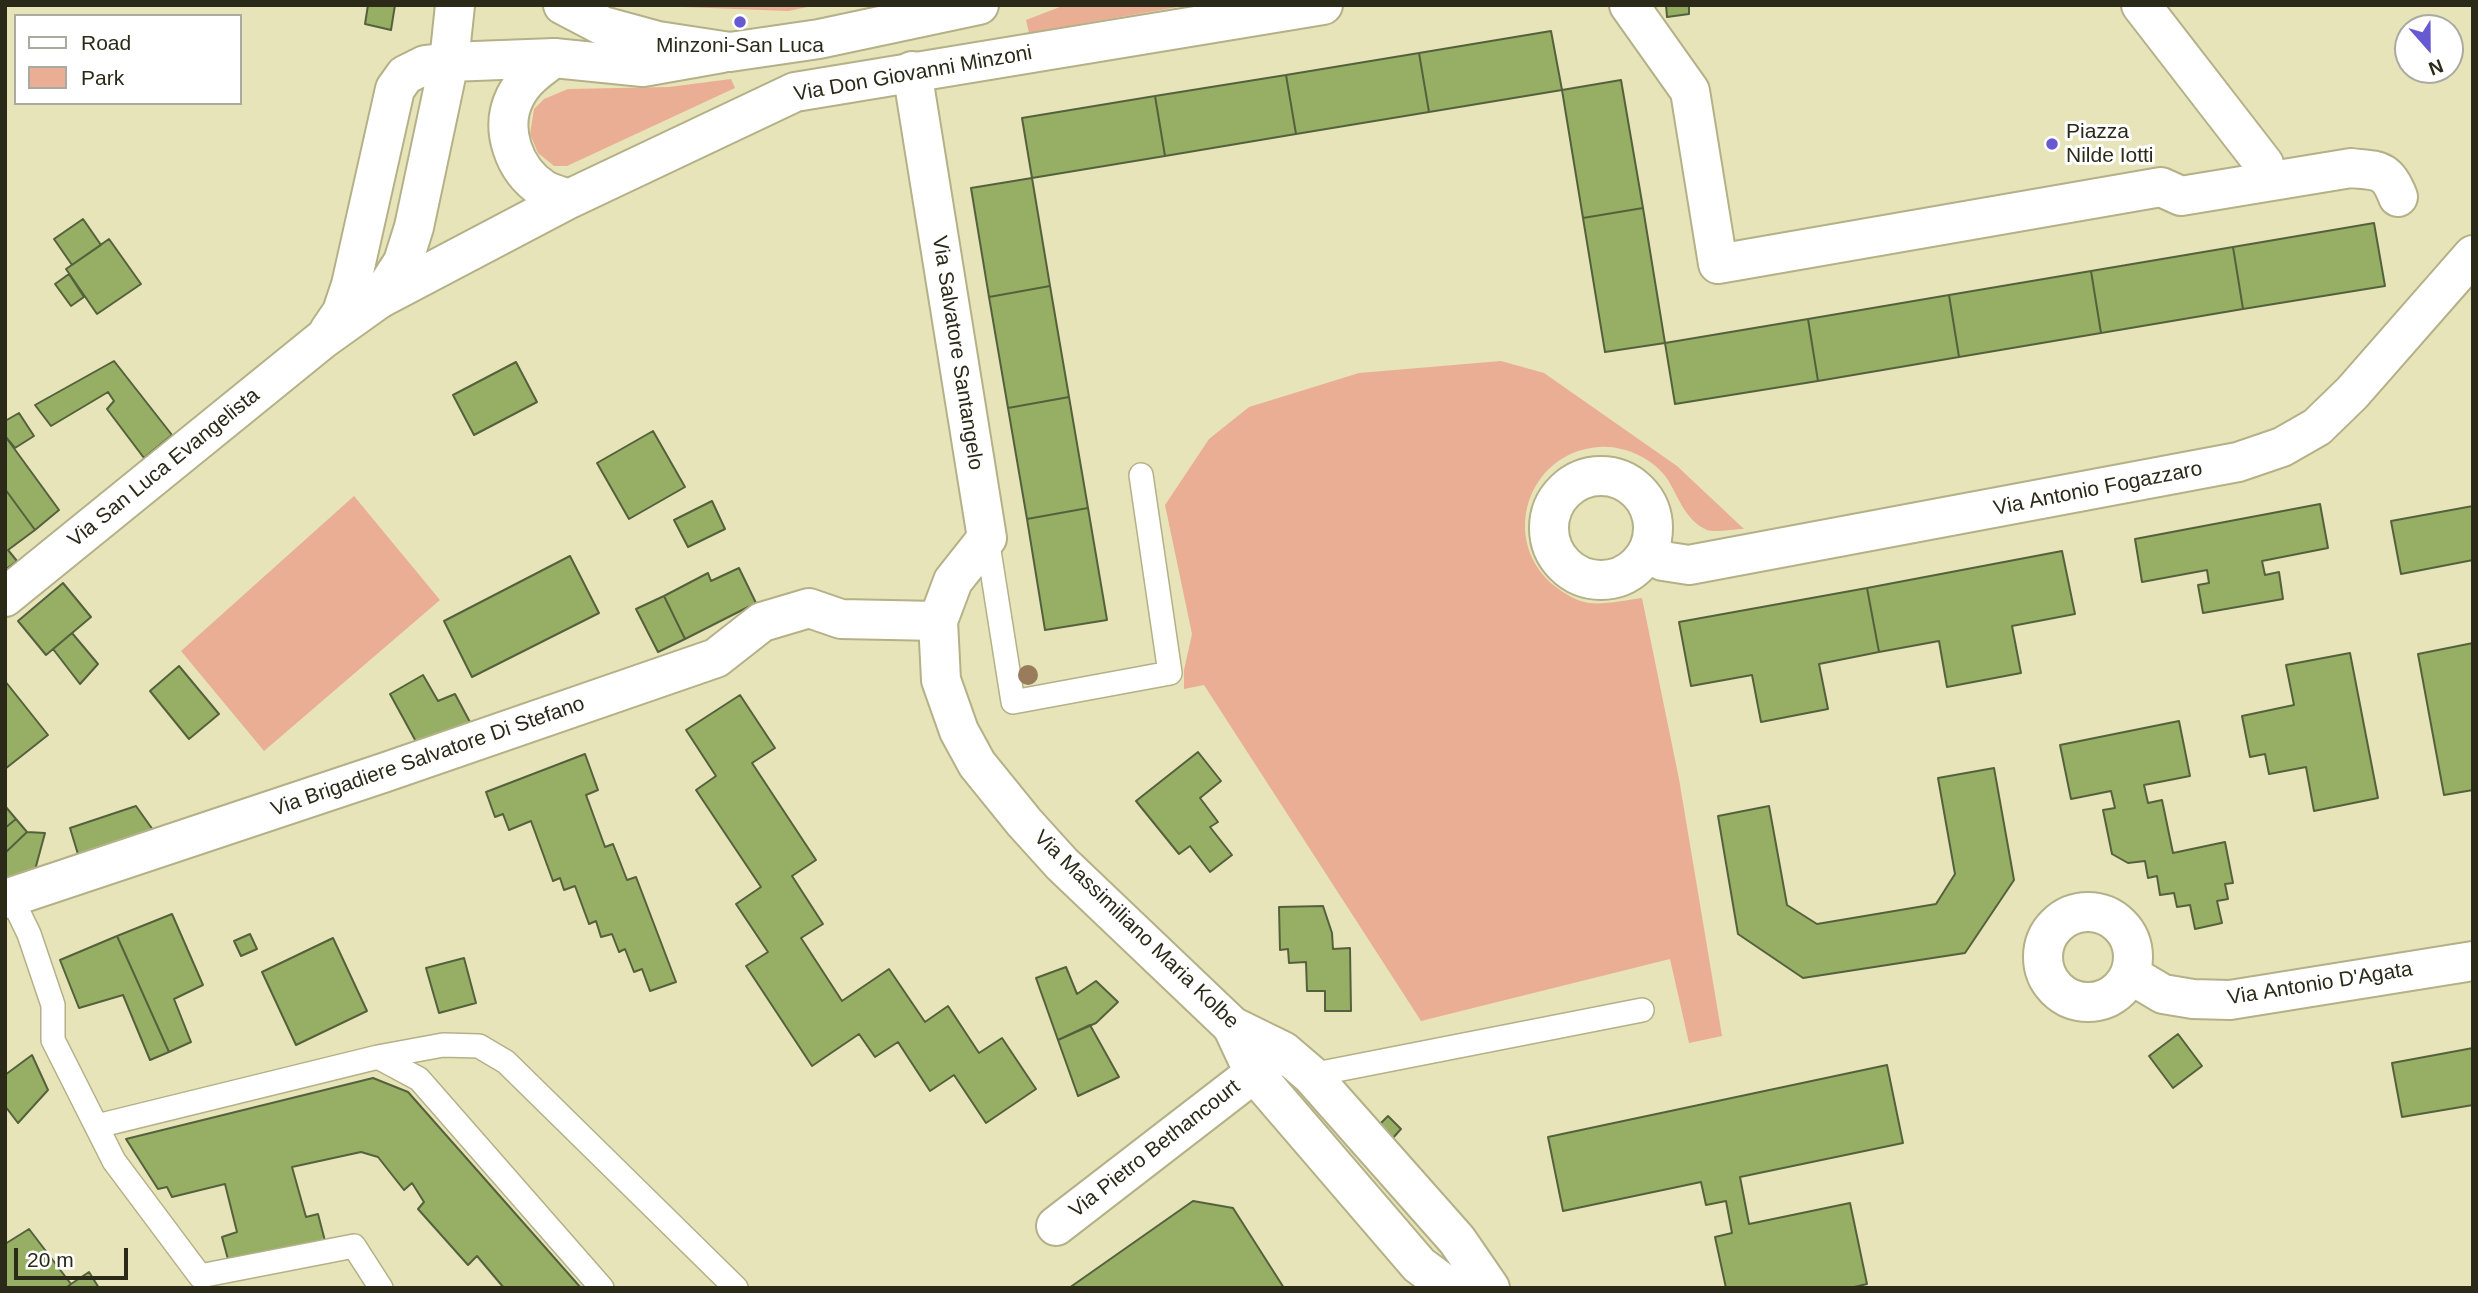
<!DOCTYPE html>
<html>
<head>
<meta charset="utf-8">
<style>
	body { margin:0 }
	#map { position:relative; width:2478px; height:1293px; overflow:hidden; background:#e7e4b9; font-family:Arial,sans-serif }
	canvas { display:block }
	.frame { position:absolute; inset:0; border:7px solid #2b2a19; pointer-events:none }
	.legend { position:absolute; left:14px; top:14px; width:228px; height:91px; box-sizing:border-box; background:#fff; border:2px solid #aaaaa3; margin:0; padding:9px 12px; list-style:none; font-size:21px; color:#2b2a19 }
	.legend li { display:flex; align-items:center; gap:14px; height:35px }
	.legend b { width:35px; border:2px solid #aaaaa3 }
	.north { position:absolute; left:2394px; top:14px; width:70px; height:70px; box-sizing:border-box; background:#fff; border:2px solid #aaaaa3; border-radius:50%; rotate:159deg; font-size:19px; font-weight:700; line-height:28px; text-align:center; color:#2b2a19 }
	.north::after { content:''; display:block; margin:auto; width:24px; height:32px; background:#6659d2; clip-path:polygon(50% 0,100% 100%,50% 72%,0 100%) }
	.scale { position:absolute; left:14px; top:1248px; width:114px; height:32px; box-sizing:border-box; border:4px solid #2b2a19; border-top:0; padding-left:9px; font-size:21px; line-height:24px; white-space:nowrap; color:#2b2a19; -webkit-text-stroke:5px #fff; paint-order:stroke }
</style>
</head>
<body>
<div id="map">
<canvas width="2478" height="1293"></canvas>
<div class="frame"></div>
<ul class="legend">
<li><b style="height:9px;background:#fff"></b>Road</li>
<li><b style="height:19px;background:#eaae95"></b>Park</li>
</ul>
<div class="north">N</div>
<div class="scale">20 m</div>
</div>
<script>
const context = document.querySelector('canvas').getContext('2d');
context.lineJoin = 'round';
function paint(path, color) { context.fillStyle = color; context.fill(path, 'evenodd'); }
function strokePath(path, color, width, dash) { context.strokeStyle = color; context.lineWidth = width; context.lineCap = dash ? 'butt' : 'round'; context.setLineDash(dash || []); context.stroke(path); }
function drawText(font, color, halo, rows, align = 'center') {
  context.font = font + ' Arial,sans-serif'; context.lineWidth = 6; context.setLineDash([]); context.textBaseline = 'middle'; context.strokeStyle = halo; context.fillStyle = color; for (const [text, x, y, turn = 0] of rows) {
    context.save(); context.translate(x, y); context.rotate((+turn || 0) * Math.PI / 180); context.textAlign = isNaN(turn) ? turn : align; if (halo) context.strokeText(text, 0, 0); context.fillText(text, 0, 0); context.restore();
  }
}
const green = new Path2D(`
	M631 5H817L788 11Z
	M1065 5H1189L1029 33 1026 20Z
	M731 79 735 88 567 166H554L538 153 530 134 534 109 544 99 568 89 669 87Z
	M1501 361 1544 373 1677 466 1744 529C1733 529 1716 533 1707 530 1685 520 1679 498 1668 480 1654 459 1625 445 1599 447 1527 452 1498 542 1556 587 1565 594 1577 601 1589 603 1605 605 1626 600 1642 598L1679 779 1722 1036 1689 1043 1670 959 1421 1021 1204 685 1184 689V670L1192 634 1165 505 1209 439 1249 407 1359 373Z
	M354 496 440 600 264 751 181 651Z`);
const building = new Path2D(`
	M368 5H395L391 30 365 24Z
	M1666 5H1689V14L1667 17Z
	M1551 31 1562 90 1429 112 1419 53Z
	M1419 53 1429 112 1296 134 1286 75Z
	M1286 75 1296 134 1165 156 1155 96Z
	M1621 80 1643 208 1583 218 1562 90Z
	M1155 96 1165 156 1032 178 1022 118Z
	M1032 178 1050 286 989 297 971 188Z
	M1643 208 1665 343 1605 352 1583 218Z
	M83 219 101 245 72 265 54 239Z
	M2374 223 2385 286 2243 309 2233 247Z
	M109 239 141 284 97 314 66 269Z
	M2233 247 2243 309 2101 333 2091 271Z
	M2091 271 2101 333 1959 357 1949 295Z
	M69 274 84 297 71 306 55 284Z
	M1050 286 1069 397 1008 408 989 297Z
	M1949 295 1959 357 1818 381 1808 319Z
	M1808 319 1818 381 1675 404 1665 343Z
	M114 361 172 435 144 458 107 409 114 401 108 392 51 426 35 405Z
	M516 362 537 402 474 435 453 395Z
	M1069 397 1088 508 1027 519 1008 408Z
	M19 413 34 436 15 448 5 436V421Z
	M653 431 685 487 629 519 597 463Z
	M5 436 59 510 35 530 5 489Z
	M5 489 35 530 8 550 17 561 5 570Z
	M712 501 725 529 688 547 674 520Z
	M2320 504 2328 548 2262 561 2265 575 2279 572 2283 599 2203 613 2198 585 2209 583 2207 570 2142 582 2135 539Z
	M2473 506V560L2401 574 2391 521Z
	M1088 508 1107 620 1045 630 1027 519Z
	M2062 551 2075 614 2012 626 2021 673 1947 687 1939 641 1879 652 1867 588Z
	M570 556 599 613 472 677 444 621Z
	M739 568 756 603 685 639 664 596 708 573 711 581Z
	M63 583 91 617 46 655 18 621Z
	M1867 588 1879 652 1819 664 1828 709 1761 722 1752 675 1691 686 1679 622Z
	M664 596 685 639 658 652 636 609Z
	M72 633 98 664 80 684 53 649Z
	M2473 643V790L2444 795 2418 654Z
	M2350 653 2378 798 2314 811 2306 767 2269 774 2265 754 2250 757 2242 716 2294 705 2286 665Z
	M179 666 219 714 189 739 150 691Z
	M423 675 438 701 455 694 471 724 419 747 390 694Z
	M5 681 48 735 5 769Z
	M740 695 775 748 752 763 816 860 792 876 823 924 801 938 842 1001 889 969 925 1022 948 1006 979 1053 1002 1038 1036 1089 986 1123 954 1075 930 1091 898 1042 875 1057 859 1034 812 1066 746 966 768 952 736 904 761 887 696 790 716 776 686 730Z
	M2179 721 2190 776 2144 785 2148 803 2162 800 2173 853 2225 842 2233 883 2225 884 2228 899 2217 901 2222 923 2195 929 2190 905 2177 907 2174 893 2160 895 2157 876 2148 878 2145 861 2128 863 2112 854 2103 810 2115 808 2111 791 2071 799 2060 745Z
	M1198 752 1221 781 1200 798 1218 822 1210 827 1232 855 1210 872 1190 846 1179 854 1136 801Z
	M585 754 598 790 586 795 605 847 613 844 627 880 636 877 676 982 650 991 642 969 634 972 625 949 619 952 612 934 601 937 596 921 589 924 575 886 564 890 560 878 553 881 531 821 509 830 503 814 495 817 486 792Z
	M1994 768 2014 880 1965 953 1803 978 1738 934 1718 816 1769 806 1787 905 1817 924 1936 904 1955 874 1938 778Z
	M5 806 16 819 5 828Z
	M136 806 158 837 81 864 70 828Z
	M16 819 27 832 5 853V828Z
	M27 832 45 833 32 881 5 890V853Z
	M1323 906 1332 933 1333 949 1350 948 1351 1011H1325V991H1307L1306 962 1289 963 1288 949 1280 950 1279 907Z
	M172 914 203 985 174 999 191 1042 169 1052 117 936Z
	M250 934 257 949 241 956 234 941Z
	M117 936 169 1052 150 1060 123 995 79 1008 60 960Z
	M333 938 367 1011 296 1045 262 972Z
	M464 958 476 1003 439 1013 426 968Z
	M1066 967 1077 994 1096 981 1118 1002 1096 1023 1058 1040 1036 978Z
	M1090 1025 1119 1077 1078 1096 1058 1040Z
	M2178 1034 2202 1066 2173 1088 2149 1056Z
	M2473 1048V1105L2402 1117 2392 1063Z
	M32 1055 48 1090 18 1123 5 1106V1075Z
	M1887 1065 1903 1143 1740 1177 1749 1224 1850 1203 1867 1284 1850 1288H1726L1715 1237 1732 1233 1726 1201 1706 1205 1701 1182 1563 1211 1548 1137Z
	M373 1078 408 1092 581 1288H504L477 1256 468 1265 418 1209 424 1202 412 1183 404 1190 378 1157 361 1152 292 1167 306 1217 318 1214 325 1241 229 1263 222 1237 237 1232 225 1184 172 1197 167 1187 158 1189 126 1139Z
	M1388 1116 1401 1129 1392 1139 1378 1126Z
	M1193 1201 1233 1208 1284 1288H1069Z
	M29 1229 71 1284 66 1288H5V1244Z
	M89 1272 99 1288H66L71 1284Z`);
const service = new Path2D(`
	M987 538 1013 702 1170 673 1141 475
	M11 897 29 934 53 1005V1040L114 1161 200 1276 354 1246 381 1288
	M378 1057 419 1079 602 1288
	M1311 1075 1642 1010
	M97 1126 378 1057 443 1045 479 1046 506 1062 736 1288`);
const minor = new Path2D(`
	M1629 5 1690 91 1718 264 2161 187 2181 196 2351 168C2378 171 2387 168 2398 197
	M2141 5 2264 164 2268 180
	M554 58C539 69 524 79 515 97 499 129 514 170 543 189 551 194 561 196 569 199
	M379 299 569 199 795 92 1323 5
	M1549 528a52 52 0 1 1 104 0a52 52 0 1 1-104 0Z
	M1649 548 1663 561 1689 565 2238 462 2282 447 2317 427 2352 393 2473 255
	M5 899 383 773 716 658 762 622 809 608 841 619 938 621
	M2043 957a45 45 0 1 1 90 0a45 45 0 1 1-90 0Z
	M2131 975 2163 994 2193 999 2230 1000 2473 961
	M1232 1026 1254 1073 1419 1265 1450 1288
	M1056 1226 1275 1057`);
const tertiary = new Path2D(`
	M912 71 987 538 953 581 938 621 941 680 959 731 977 764 1024 822 1062 864 1232 1026 1283 1051 1311 1075 1457 1240 1490 1288
	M329 331 342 312 351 285 395 89 405 75 425 65 449 62 554 58 643 67 722 53
	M5 597 323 339 379 299 403 262 414 227 449 62 455 5`);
const secondary = new Path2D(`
	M563 5 603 26 658 41 730 52 819 39 979 5`);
const trees = [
	[1028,675]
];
const markers = [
	[740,22,7,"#6659d2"],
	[2052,144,7,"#6659d2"]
];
const poiNames = [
	["Minzoni-San Luca",740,46],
	["Piazza",2066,132,"left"],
	["Nilde Iotti",2066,156,"left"]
];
const streetNames = [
	["Via Don Giovanni Minzoni",913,74,-10],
	["Via Salvatore Santangelo",957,353,81],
	["Via San Luca Evangelista",164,468,-39],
	["Via Antonio Fogazzaro",2098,489,-11],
	["Via Brigadiere Salvatore Di Stefano",428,757,-19],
	["Via Massimiliano Maria Kolbe",1136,930,44],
	["Via Antonio D'Agata",2320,984,-9],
	["Via Pietro Bethancourt",1155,1149,-38]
];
paint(green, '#eaae95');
paint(building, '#96af64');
strokePath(building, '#55613d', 2);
strokePath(service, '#b4b087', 26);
strokePath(minor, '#b4b087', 42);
strokePath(tertiary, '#b4b087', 42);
strokePath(secondary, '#b4b087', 42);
strokePath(service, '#fff', 23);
strokePath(minor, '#fff', 38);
strokePath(tertiary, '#fff', 38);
strokePath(secondary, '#fff', 38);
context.fillStyle = '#987c5c';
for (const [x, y] of trees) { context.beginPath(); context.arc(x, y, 10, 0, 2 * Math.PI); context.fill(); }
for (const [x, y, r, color] of markers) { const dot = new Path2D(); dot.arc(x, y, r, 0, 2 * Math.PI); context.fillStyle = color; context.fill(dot); strokePath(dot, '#fff', 2.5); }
drawText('21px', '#2b2a19', '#fff', poiNames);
drawText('21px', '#2b2a19', '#fff', streetNames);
</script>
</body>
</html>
